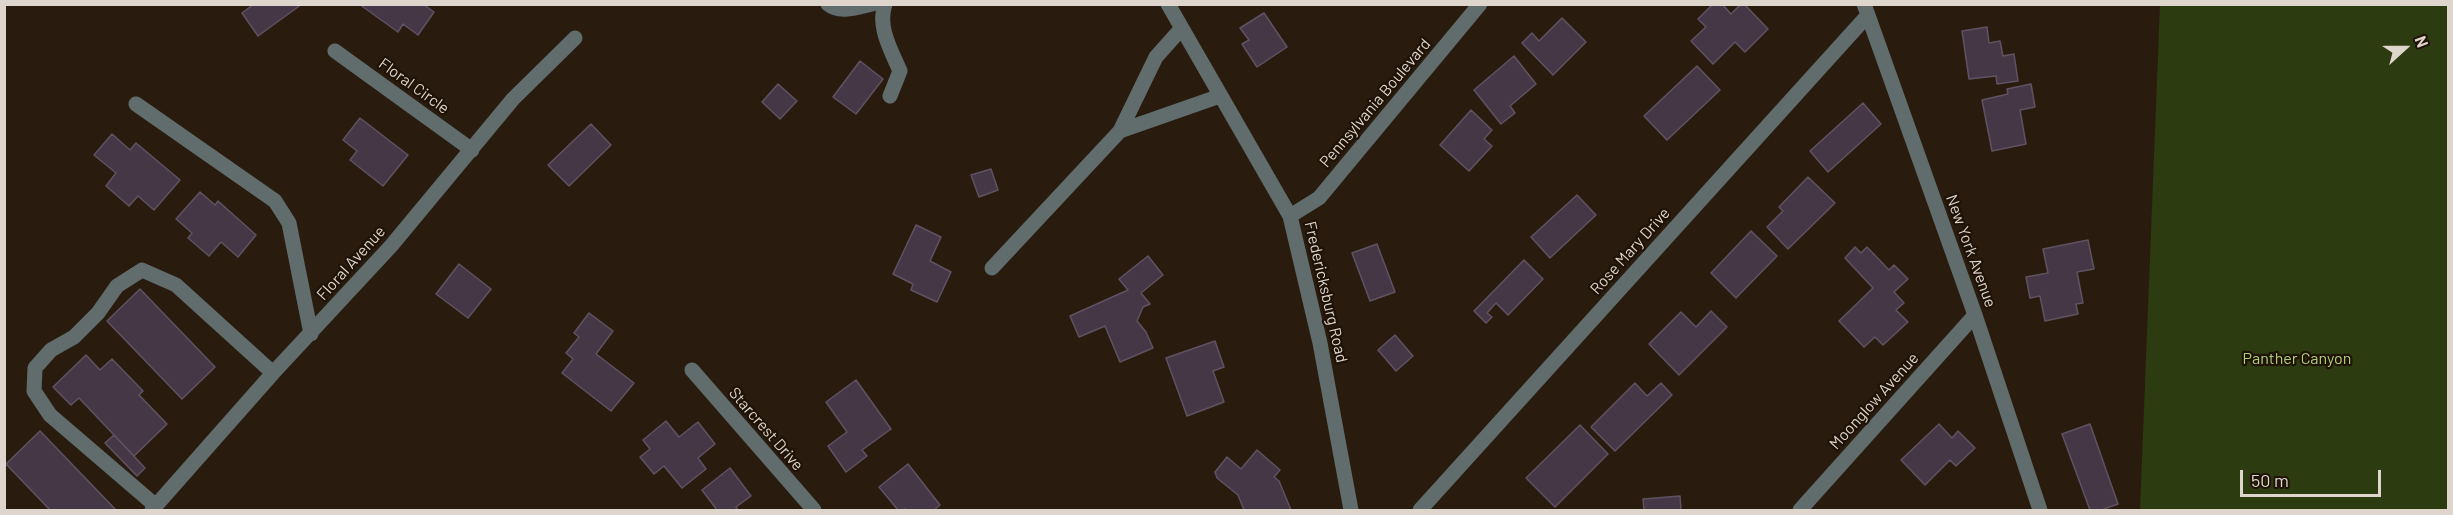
<!DOCTYPE html>
<html>
<head>
<meta charset="utf-8">
<style>
	body { margin:0 }
	#map { position:relative; width:2453px; height:515px; overflow:hidden; background:#291c0f; font-family:Barlow,sans-serif }
	canvas { display:block }
	.frame { position:absolute; inset:0; border:6px solid #ded5cd; pointer-events:none }
	.north { position:absolute; left:2375px; top:18px; width:60px; height:60px; -webkit-text-stroke:4px #1f1206; paint-order:stroke; rotate:69deg; font-size:16px; font-weight:700; line-height:24px; text-align:center; color:#ded5cd }
	.north::after { content:''; display:block; margin:auto; width:21px; height:27px; background:#ded5cd; clip-path:polygon(50% 0,100% 100%,50% 72%,0 100%) }
	.scale { position:absolute; left:2240px; top:470px; width:141px; height:27px; box-sizing:border-box; border:3px solid #ded5cd; border-top:0; padding-left:8px; font-size:18px; line-height:21px; white-space:nowrap; color:#ded5cd; -webkit-text-stroke:4px #1f1206; paint-order:stroke }
</style>
</head>
<body>
<div id="map">
<canvas width="2453" height="515"></canvas>
<div class="frame"></div>
<div class="north">N</div>
<div class="scale">50 m</div>
</div>
<script>
const context = document.querySelector('canvas').getContext('2d');
context.lineJoin = 'round';
function paint(path, color) { context.fillStyle = color; context.fill(path, 'evenodd'); }
function strokePath(path, color, width, dash) { context.strokeStyle = color; context.lineWidth = width; context.lineCap = dash ? 'butt' : 'round'; context.setLineDash(dash || []); context.stroke(path); }
function drawText(font, color, halo, rows, align = 'center') {
  context.font = font + ' Barlow,sans-serif'; context.lineWidth = 4.5; context.setLineDash([]); context.textBaseline = 'middle'; context.strokeStyle = halo; context.fillStyle = color; for (const [text, x, y, turn = 0] of rows) {
    context.save(); context.translate(x, y); context.rotate((+turn || 0) * Math.PI / 180); context.textAlign = isNaN(turn) ? turn : align; if (halo) context.strokeText(text, 0, 0); context.fillText(text, 0, 0); context.restore();
  }
}
const green = new Path2D(`
	M2160 5H2448V510H2140Z`);
const building = new Path2D(`
	M254 4H302L258 36 242 13Z
	M359 4H423L434 12 418 35 403 24 398 32Z
	M1713 4H1722L1731 14 1741 4H1744L1768 29 1745 52 1735 42 1713 64 1691 41 1706 27 1698 19Z
	M1264 13 1287 47 1257 67 1242 44 1249 40 1240 28Z
	M1562 18 1586 42 1553 75 1522 43 1532 33 1539 41Z
	M1987 27 1989 43 2000 41 2003 56 2014 54 2018 81 1997 84 1996 76 1969 79 1962 31Z
	M1514 56 1536 84 1510 106 1515 113 1501 124 1474 90Z
	M860 61 883 79 856 114 833 97Z
	M1697 66 1720 90 1667 140 1644 116Z
	M778 84 797 101 780 119 762 102Z
	M2031 84 2035 107 2020 110 2026 144 1992 151 1982 100 2008 94 2007 89Z
	M1863 103 1881 124 1828 172 1810 151Z
	M1471 110 1492 130 1484 139 1492 146 1469 171 1440 145Z
	M360 118 408 155 383 186 350 160 357 151 343 140Z
	M591 124 611 145 569 186 548 165Z
	M112 134 130 150 136 143 180 180 154 210 138 196 129 206 106 186 116 173 94 155Z
	M991 169 998 190 979 197 971 175Z
	M1808 177 1835 203 1788 249 1767 227 1783 211 1779 207Z
	M200 192 215 205 218 201 256 235 238 257 221 242 209 256 188 238 192 233 176 219Z
	M1577 195 1596 215 1550 258 1531 237Z
	M916 225 941 237 930 261 951 272 937 302 911 290 913 284 893 274Z
	M1751 231 1777 256 1736 298 1711 273Z
	M2088 240 2094 269 2077 272 2083 303 2076 304 2078 314 2045 321 2040 296 2030 298 2026 277 2048 273 2043 249Z
	M1377 244 1395 292 1370 301 1352 253Z
	M1855 247 1861 253 1867 247 1889 270 1894 265 1908 279 1894 292 1904 303 1896 310 1908 322 1883 345 1875 337 1864 347 1839 321 1873 288 1845 258Z
	M1148 256 1163 275 1141 293 1150 304 1143 307 1137 321 1146 332 1153 348 1120 362 1105 326 1079 337 1070 316 1128 290 1119 279Z
	M1524 260 1543 279 1508 315 1496 303 1487 313 1492 317 1486 323 1474 311Z
	M459 264 491 289 468 318 436 294Z
	M140 289 215 367 182 399 107 321Z
	M1711 311 1727 327 1679 375 1649 344 1681 312 1696 327Z
	M589 313 613 331 596 354 634 383 611 411 562 373 573 359 566 353 579 337 574 333Z
	M1395 335 1413 356 1396 371 1378 350Z
	M1215 341 1224 367 1213 371 1224 402 1187 416 1166 358Z
	M86 355 100 370 112 359 143 391 139 395 167 424 134 456 79 398 71 405 53 387Z
	M856 380 891 429 862 450 867 456 846 472 828 446 847 432 826 402Z
	M1635 383 1647 396 1661 383 1672 395 1615 451 1591 427Z
	M666 421 679 437 698 422 715 444 698 458 706 469 682 488 664 466 654 474 640 457 650 449 643 440Z
	M1939 424 1952 438 1958 431 1975 448 1956 466 1950 460 1925 485 1901 460Z
	M2090 424 2118 504 2104 509V510H2090L2062 434Z
	M1580 425 1608 454 1555 507 1526 478Z
	M40 431 116 510H50L6 464Z
	M114 435 145 468 137 476 105 443Z
	M1257 450 1280 470 1274 477 1279 481 1291 510H1244L1238 495 1217 478 1215 472 1227 457 1241 469Z
	M908 464 940 505 934 510H907L906 509 898 510 879 487Z
	M730 468 751 496 736 507 738 510H717L702 490Z
	M1680 496 1681 510H1644L1643 499Z`);
const minor = new Path2D(`
	M828 4C840 14 858 7 872 4
	M885 4C877 27 891 50 900 71L890 96
	M1168 4 1290 216 1320 343 1351 510
	M1864 4 1975 315 2040 510
	M335 51 472 150
	M136 104 275 201 289 223 311 334
	M1120 131 1220 96
	M1290 216 1319 198 1480 4
	M992 268 1120 131 1156 57 1181 29
	M692 370 814 510
	M156 506 50 415 34 391 35 368 51 350 74 337 98 313 117 286 142 270 176 285 273 373
	M152 510 273 373 391 246 513 99 575 38
	M1420 510 1868 15
	M1800 510 1975 315`);
const streetNames = [
	["Floral Circle",414,86,36],
	["Pennsylvania Boulevard",1375,103,-50],
	["Rose Mary Drive",1630,251,-48],
	["New York Avenue",1971,251,70],
	["Floral Avenue",351,263,-48],
	["Fredericksburg Road",1326,292,77],
	["Moonglow Avenue",1874,401,-48],
	["Starcrest Drive",766,429,49]
];
const parkNames = [
	["Panther Canyon",2297,359]
];
paint(green, '#2c3c10');
paint(building, '#453745');
strokePath(building, '#615262', 1.5);
strokePath(minor, '#616c6d', 15);
drawText('16px', '#ded5cd', '#1f1206', streetNames);
drawText('16px', '#afd07c', '#1f1206', parkNames);
</script>
</body>
</html>
